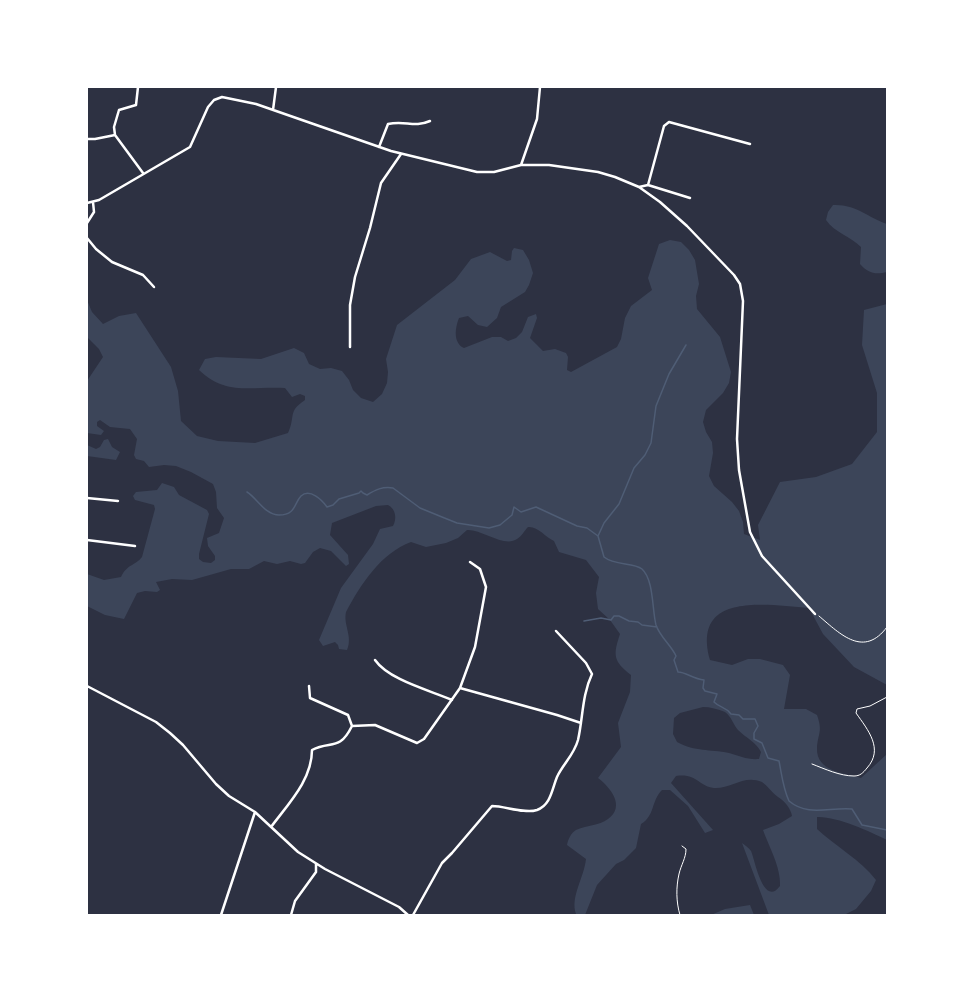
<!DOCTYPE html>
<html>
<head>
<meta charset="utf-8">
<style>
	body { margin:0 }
	#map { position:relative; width:974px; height:1002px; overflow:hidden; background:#2d3142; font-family:"Alegreya Sans",sans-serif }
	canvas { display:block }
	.frame { position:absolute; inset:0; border:88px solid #fff; pointer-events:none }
</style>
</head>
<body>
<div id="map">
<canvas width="974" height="1002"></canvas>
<div class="frame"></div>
</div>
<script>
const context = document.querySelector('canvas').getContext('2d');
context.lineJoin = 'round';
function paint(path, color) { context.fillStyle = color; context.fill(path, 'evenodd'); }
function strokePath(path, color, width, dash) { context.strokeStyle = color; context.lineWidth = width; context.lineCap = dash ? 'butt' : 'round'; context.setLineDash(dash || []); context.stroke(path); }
const green = new Path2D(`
	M833 205C856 204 867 217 887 224V272C875 275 868 273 860 264L861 247C850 236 835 233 826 220L828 212Z
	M670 240 681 242 689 250 695 260 699 284 696 296 697 309 720 337 731 372 729 383 723 393 706 410 703 422 706 432 712 442 713 453 709 476 714 486 732 502 739 511 743 522 744 534 760 540 758 525 780 482 816 477 852 464 877 432V393L862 345 864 310 887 304V685L854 667 823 634 809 608C767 605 691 591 710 660L732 665 748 659H760L783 665 790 675 784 709H806L817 715C823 732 818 733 817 748 816 772 845 773 861 778L887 754V840C869 831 836 816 817 817V829C835 846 861 860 876 880L871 891 856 909 844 915H769L742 843C745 845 749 848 751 851 754 856 763 909 780 886 781 867 769 847 763 830L779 824 792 816C791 809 785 801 778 797 772 793 768 786 762 782 744 774 731 789 714 788 698 786 697 773 676 776L671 783 713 830 705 833 688 806 670 790H662C651 801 655 816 641 824L636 848 624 860 616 864 597 885 585 915 576 914C570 897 584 878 586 859L567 845C568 839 571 833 576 830 586 825 599 826 608 819 626 806 610 787 598 778L621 747 618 723 630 692 631 675C613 661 613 655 620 634L610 620 598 609 596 593 599 577 586 560 559 552 554 541C545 537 538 526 528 527 524 531 522 536 517 539 504 548 482 529 467 530L458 538 446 543 426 547 411 542C381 553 361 584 346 612 343 625 353 636 347 650L339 649 338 645 335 642 323 646 319 640 341 588 373 544 380 529 393 526C397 519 396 509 388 505L376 506 332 523 330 535 348 555 349 564 346 566 331 551 320 548 313 552 305 563 301 564 290 561 277 564 264 561 249 569H231L192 580 172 579 156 582 160 590 157 592 145 591 137 593 124 619 105 615 87 606V574L104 580 121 577C127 564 135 566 142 557L155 509 154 505 135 500 133 496 136 492 157 490 162 483 174 487 179 495 207 510 209 514 199 554V559L203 562 211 563 215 560V556L208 546 207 538 219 533 224 518 217 508 216 492 213 484 191 472 176 466 164 465 149 467 144 461 136 459 134 455 137 439 130 429 110 427 100 420 97 422V426L104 431 101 435 87 433V381L103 357 99 349 87 337V300L92 312 103 324 119 316 136 313 171 367 178 391 181 421 197 436 218 441 255 443 288 433C296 416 287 412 305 400V396L300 394 292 397 285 388C251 386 226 396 199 370L205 359 216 357 261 359 294 348 304 353 309 364 320 369 331 368 342 371 349 380 353 390 361 398 373 402 382 394 387 383 388 372 386 359 397 325 455 280 471 259 490 252 507 261 511 260 512 251 514 248 523 250 529 260 533 273 529 285 525 292 501 307 497 318 487 327 478 325 468 316 459 318C455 328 453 343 464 348L492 337H501L508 341 516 338 522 332 528 317 536 314 537 318 530 338 543 351 555 349 566 353 568 357 567 370 571 372 617 347 621 339 625 318 631 306 652 290 648 278 659 244ZM703 707C710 707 718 709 725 712 731 716 733 724 738 730 746 738 756 742 761 752L759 759C748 760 739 756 729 753 709 749 696 752 677 742L673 734 674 718 680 713Z
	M108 439 112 447 120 452 116 460 87 456V445L96 449 100 447 104 440Z
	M750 905 754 915H711L725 909Z`);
const stream = new Path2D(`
	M686 345 669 374 656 406 651 443 645 455 634 468 619 504 604 523 598 536 604 557C615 566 633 562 642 569 654 580 652 610 656 625 660 637 671 645 676 656L674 660 678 672C686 672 693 679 704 680L703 688 705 691 717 694 714 702C720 708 725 706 731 714L739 715 743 719H755L758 726 754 733V739L762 743 768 758 779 761C782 776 783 788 789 801 808 817 829 807 852 809L862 825 887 830
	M247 492C257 498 265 515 279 515 296 515 294 503 301 496 310 488 322 500 327 507L333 505 339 499 359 493 361 491 363 493 367 495C375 490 383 486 393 488L420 508 442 517 457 523 489 528 500 525 512 515 514 507 521 512 536 507 577 526 587 528 598 536
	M584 621 601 618 611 620 614 616H619L629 621 638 622 642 625 657 627`);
const path = new Path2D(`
	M819 616C841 635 864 658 887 627
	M812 764C825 769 840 776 854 776 860 776 863 773 867 768 884 749 868 730 856 713L857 709 870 706 887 697
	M680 915C676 902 676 887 679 874 681 865 686 858 686 849L682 846`);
const minor = new Path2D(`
	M273 110 276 87
	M115 135 114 127 119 110 136 105 138 87
	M115 135 143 173
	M87 139H95L115 135
	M379 147 388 124C405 120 414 128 430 121
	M521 165 537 119 540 87
	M648 185 664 126 669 122 750 144
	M639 187 648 185 690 198
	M87 203 99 200 190 147 208 107 214 100 222 97 256 104 391 151 477 172H494L521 165H549L598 172 615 177 639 187 660 202 687 226 734 275 740 284 743 301 737 439 739 470 750 532 762 556 815 614
	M87 223 94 212 93 202
	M87 238 96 249 112 262 143 275 154 287
	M350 347V305L355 277 370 228 381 183 401 154
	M87 498 118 501
	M87 540 135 546
	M375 660C389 680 429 690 452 700
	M87 686 156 722 170 733 183 745 216 784 229 796 255 812 298 852 325 869 399 907 408 915
	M309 686 310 698 348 715 352 726
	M460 688 557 715 581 723
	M271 827C288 804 312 780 312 750 331 740 339 752 352 726L375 725 417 743 424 739 460 688 475 647 486 587 480 569 470 562
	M221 915 255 812
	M291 915 295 901 316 872V864
	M413 915 442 863 452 853 492 806C505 806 524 814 537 810 551 805 552 789 557 777 563 764 574 755 578 740 583 718 582 695 592 674L586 663 556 631`);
paint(green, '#3c4559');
strokePath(stream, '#4f5d75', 1.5);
strokePath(path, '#fff', 1);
strokePath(minor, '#fff', 2.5);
</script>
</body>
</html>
